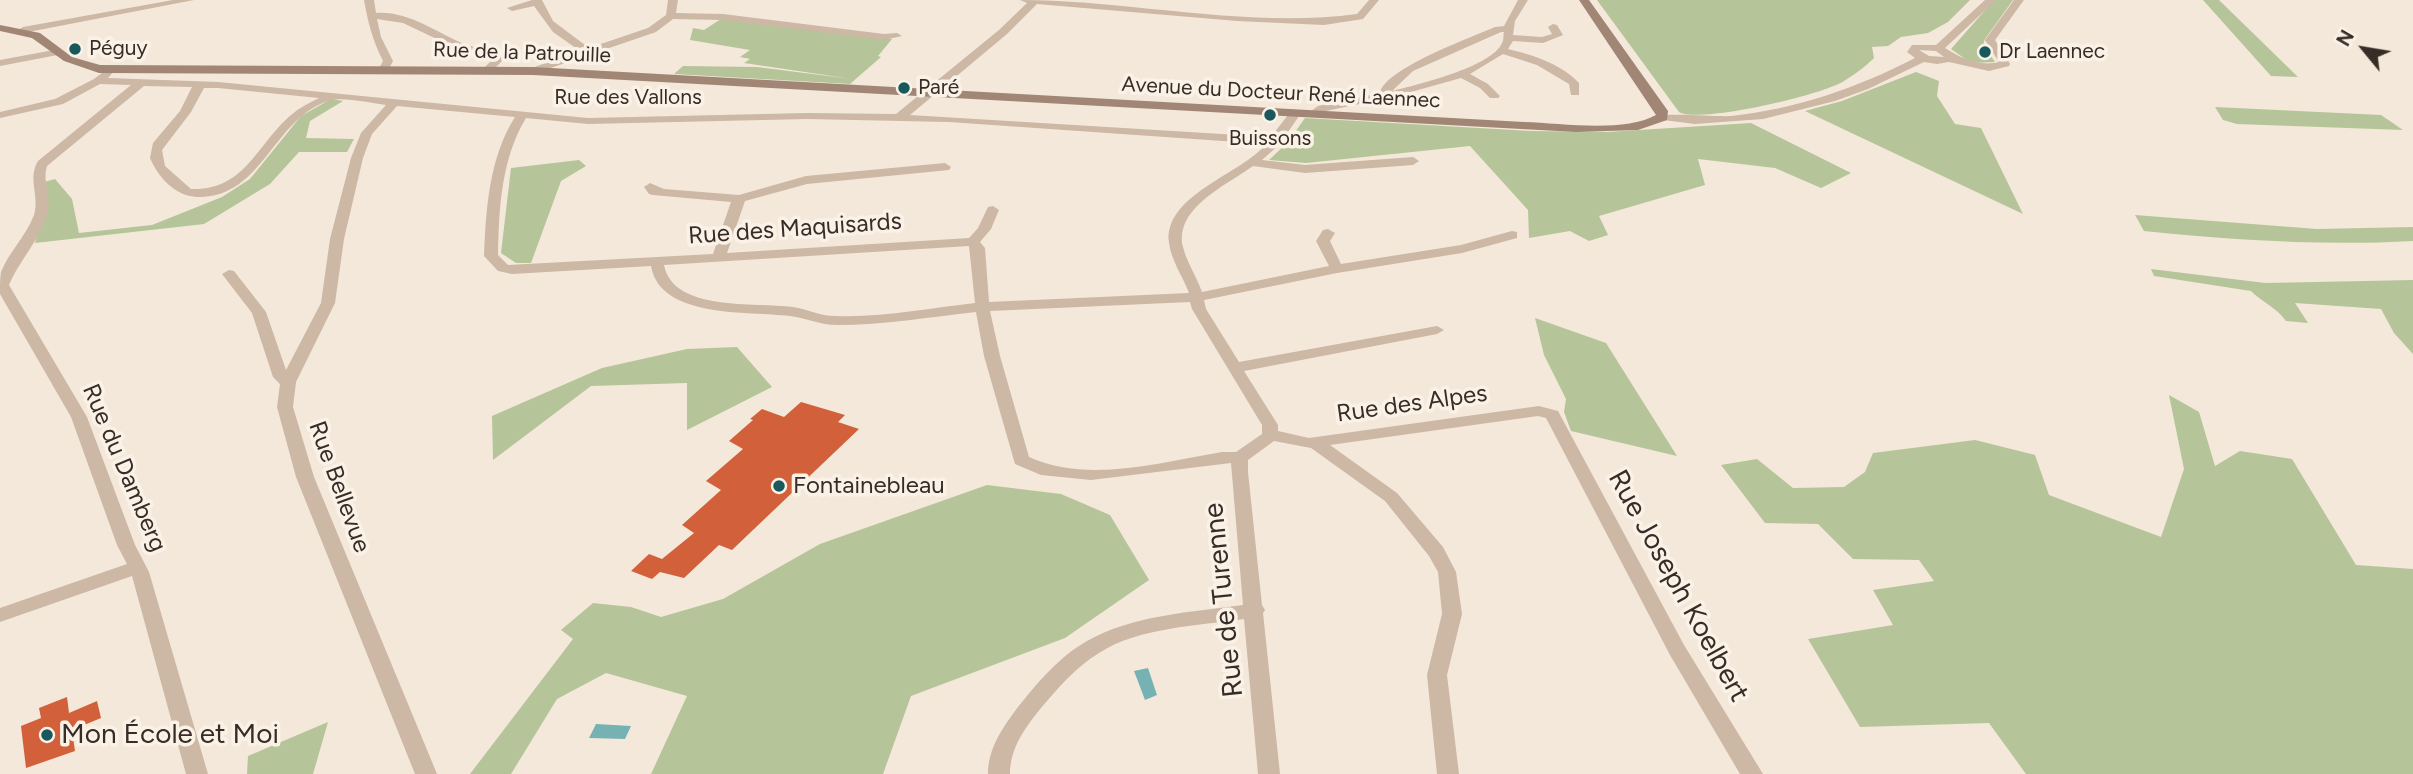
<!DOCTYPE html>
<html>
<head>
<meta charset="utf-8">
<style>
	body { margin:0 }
	#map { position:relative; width:2413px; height:774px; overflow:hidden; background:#f4e8da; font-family:Figtree,sans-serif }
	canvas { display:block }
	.north { position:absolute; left:2329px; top:14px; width:70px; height:70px; -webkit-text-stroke:5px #fbf2e7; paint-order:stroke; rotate:300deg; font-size:19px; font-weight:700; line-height:28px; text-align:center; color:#382c27 }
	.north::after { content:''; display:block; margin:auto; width:24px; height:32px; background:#382c27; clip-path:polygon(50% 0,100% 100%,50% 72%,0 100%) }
</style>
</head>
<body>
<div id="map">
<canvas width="2413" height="774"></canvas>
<div class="north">N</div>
</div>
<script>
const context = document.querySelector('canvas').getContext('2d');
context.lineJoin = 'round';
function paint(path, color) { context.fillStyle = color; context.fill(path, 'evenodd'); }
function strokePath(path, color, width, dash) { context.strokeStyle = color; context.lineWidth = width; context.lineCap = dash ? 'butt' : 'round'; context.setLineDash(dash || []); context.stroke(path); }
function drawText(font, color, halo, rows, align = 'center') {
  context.font = font + ' Figtree,sans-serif'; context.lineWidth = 7; context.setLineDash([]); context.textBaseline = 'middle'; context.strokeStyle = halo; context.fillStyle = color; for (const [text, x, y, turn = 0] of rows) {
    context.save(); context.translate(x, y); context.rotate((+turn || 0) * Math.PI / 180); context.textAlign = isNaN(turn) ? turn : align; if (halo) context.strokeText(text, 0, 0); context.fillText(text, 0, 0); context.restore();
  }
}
const green = new Path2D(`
	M1597 0H1970L1948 22 1928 33 1901 37 1888 46 1872 47 1874 58C1866 66 1854 75 1844 81 1823 95 1699 124 1679 112Z
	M1994 0H2013L1985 39 1983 45 1995 62 1971 63 1951 49Z
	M2203 0H2219L2298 77 2271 76Z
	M721 19 892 39 878 56 881 57 850 84 674 74 683 66 757 67 852 79 744 63 750 59 740 57 750 50 690 40 693 28 704 30Z
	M1916 72 1939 81 1937 96 1955 124 1981 128 2023 214 1805 111 1842 101Z
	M331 99 343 101 310 121 306 138 354 139 347 152H299L270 184 204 224 35 243 48 199 44 182 55 179 72 199 79 233 152 225 222 197 250 179 301 116Z
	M2215 107 2381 115 2403 130 2237 124 2223 120Z
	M1305 118 1531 131 1607 132 1751 123 1851 173 1821 188 1775 168 1698 159 1705 185 1599 216 1608 235 1589 241 1570 231 1529 238 1528 210 1470 146 1306 163 1269 160 1288 142Z
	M579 160 586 166 561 181 531 263H516L501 253 511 168Z
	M2135 215 2317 229 2413 227V241C2323 246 2233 240 2144 231Z
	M2151 269 2265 283 2413 280V354L2394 333 2381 309 2295 303 2308 323 2286 321C2276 307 2263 303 2251 291L2154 276Z
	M1535 318 1606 343 1677 456 1571 431 1564 412 1566 399 1544 355Z
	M737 347 772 387 687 430V383L591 386 493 460 492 416 602 368 687 349Z
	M2169 395 2199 412 2215 466 2240 451 2292 459 2356 565 2413 569V774H2026L1989 723 1860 727 1808 639 1893 625 1873 590 1934 581 1919 560 1853 559 1818 524 1765 523 1721 465 1757 459 1793 488 1844 487 1865 472 1873 453 1975 440 2035 455 2049 495 2161 537 2184 469Z
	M987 485 1061 494 1110 515 1149 580 1065 638 911 696 883 774H651L687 696 606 673 557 699 511 774H470L573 639 561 630 593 603 631 607 661 617 723 599 820 544Z
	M328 722 313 774H247L248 756Z`);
const water = new Path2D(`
	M1148 668 1157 695 1145 700 1134 671Z
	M596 724 631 726 625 739 589 738Z`);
const building = new Path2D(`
	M801 402 845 415 838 422 859 429 732 550 719 545 684 578 660 572 652 579 631 571 649 554 662 559 694 533 682 525 721 490 706 481 743 449 729 441 753 420 750 419 762 409 784 417Z
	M67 697 69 713 97 701 101 718 72 730 75 751 26 768 21 726 41 718 39 708Z`);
const street = new Path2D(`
	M173 0H194L23 33 18 30 23 27Z
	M364 0H374L376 13C409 11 435 32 464 44 477 49 493 49 504 59L492 71H484L483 69 492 60 458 49 403 23 377 19 381 37 393 61 387 72H379L378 70 383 61C372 39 368 22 364 0Z
	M532 0H542L553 21 589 48 648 28 666 15 668 0H678L676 13 723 14 884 34 897 33 902 36 884 40 723 20 673 19 656 32 533 74 528 71 529 69 580 51 553 32 534 6 512 11 507 8Z
	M1020 0C1129 0 1250 29 1357 14L1369 0H1379L1363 19 1324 25 1237 21 1037 4 1007 34 910 115 1271 137 1291 111 1295 110 1301 113 1280 144 1262 160 1305 165 1413 157 1419 161 1413 165 1305 173 1253 166C1227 185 1174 208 1183 247 1187 263 1197 277 1202 292L1329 266 1316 241 1323 230 1328 229 1335 233 1330 241 1341 264 1461 245 1512 231 1517 232V238L1462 253 1337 273 1204 300 1206 309 1239 362 1437 326 1444 330 1437 334 1244 371 1278 425V431L1309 438 1539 406 1558 411 1684 645 1763 774H1740L1670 655 1546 418 1538 416 1330 445 1397 493 1443 547 1456 572 1462 614 1447 675 1459 774H1437L1427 675 1442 614 1438 572 1429 556 1385 501 1311 448 1274 441 1248 460V472L1262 605 1265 610 1263 613 1280 774H1258L1244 619C1198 626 1139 627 1099 653 1076 667 1058 688 1041 708 1025 728 1010 748 1010 774H988C988 748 1003 727 1018 707 1037 683 1060 656 1087 641 1133 615 1192 612 1243 605L1231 463 1091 480 1041 475 1015 464 984 356 976 312C930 317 883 325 837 325 821 325 806 318 790 316 749 311 660 319 651 266L512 274 498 271 484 256C486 209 489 158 515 117L397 106 372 134 363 158 344 239 335 303 296 382 293 407 314 477 437 774H415L296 477 277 407 280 384 273 377 252 313 222 274 229 270 234 271 266 312 286 370 321 303 330 239 351 158 361 133 386 105C372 103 344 97 332 100 273 115 264 199 197 197 175 196 158 177 150 158L153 143 180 111 192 87 144 86 47 166C42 181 51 195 48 210 42 238 20 259 9 285L87 417 135 545 149 572 208 774H186L132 576 0 622V608L127 564 117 545 71 417 0 294C0 287 0 278 1 272 9 252 26 236 34 215 40 196 27 179 38 161L131 85 100 84 63 104 0 118V112L55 99 94 79 110 67 115 70 108 78 218 82 588 118 807 113 896 114 999 30 1027 3ZM204 88H218L319 98C309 103 299 108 291 115 256 145 245 191 191 189L165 166 162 150 191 112ZM526 118 588 124 807 119 949 122 1266 144C1242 174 1163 195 1169 243 1171 260 1183 277 1189 293L989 302 985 248 980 242 991 229 999 210 993 206 988 207 978 228 969 238 727 253 745 201 807 184 949 170 951 167 945 163 806 176 739 195 664 189 650 183 644 187 649 194 653 195 731 202 713 254 508 265 498 255C499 209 501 159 526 118ZM969 246 975 303C929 308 881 318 835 316 820 316 807 309 793 307 755 302 673 312 664 265ZM1190 302 1192 309 1262 425V434L1236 452H1222C1161 462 1088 484 1029 457L1000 356 990 311Z
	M1518 0H1528L1515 21 1513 35 1542 37 1552 34 1548 27 1553 24 1557 25 1563 35 1543 43 1513 41 1508 49C1534 55 1561 64 1579 83V95H1571L1569 84 1537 65 1503 54 1470 74 1488 84 1500 96 1498 98H1490L1480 88 1461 78 1393 97 1326 111 1313 117 1307 114 1318 106 1380 93C1384 69 1472 37 1495 27L1504 26ZM1501 32H1504C1503 36 1504 40 1502 43 1492 67 1416 85 1392 91L1413 71Z
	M1985 0H1996L1945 48C1961 58 1979 67 1999 62L1985 40 2014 0H2024L1995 40 2010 64 2009 66 1989 71 1949 62 1937 64 1924 62 1868 89 1835 101 1763 119 1695 124 1663 120 1657 117C1664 112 1717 117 1731 116 1796 109 1857 88 1915 58L1907 52 1912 45H1936ZM1919 50 1936 51 1944 57 1929 56Z
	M59 49 64 52 63 54 0 66V60Z`);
const secondary = new Path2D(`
	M1579 0H1589L1668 111 1667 120 1638 130 1576 132 533 75 99 73 64 61 32 38 0 31V25L40 33 72 57 100 65 533 67 1524 122C1561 123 1624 133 1656 115Z`);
const markers = [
	[75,49,7,"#19595d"],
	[1985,52,7,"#19595d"],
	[904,88,7,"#19595d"],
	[1270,115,7,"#19595d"],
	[779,486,7,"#19595d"],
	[47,735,7,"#19595d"]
];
const farPoinames = [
	["Péguy",89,49],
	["Dr Laennec",1999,52],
	["Paré",918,88],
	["Buissons",1270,139,"center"]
];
const farStreetnames = [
	["Rue de la Patrouille",522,53,2],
	["Avenue du Docteur René Laennec",1281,93,3],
	["Rue des Vallons",628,98]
];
const streetNames = [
	["Rue des Maquisards",795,229,-4],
	["Rue des Alpes",1412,404,-8],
	["Rue du Damberg",124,468,67],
	["Rue Bellevue",339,487,70]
];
const poiNames = [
	["Fontainebleau",793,486]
];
const nearStreetnames = [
	["Rue Joseph Koelbert",1678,586,61],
	["Rue de Turenne",1224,600,-96]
];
const nearPoinames = [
	["Mon École et Moi",61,735]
];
paint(green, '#b6c499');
paint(water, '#76b1b4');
paint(building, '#d1603b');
paint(street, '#cdb7a5');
paint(secondary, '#a18676');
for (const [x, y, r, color] of markers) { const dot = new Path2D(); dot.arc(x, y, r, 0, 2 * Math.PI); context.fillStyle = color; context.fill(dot); strokePath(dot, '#fbf2e7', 2.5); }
drawText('21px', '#382c27', '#fbf2e7', farPoinames, 'left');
drawText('21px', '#382c27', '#fbf2e7', farStreetnames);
drawText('24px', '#382c27', '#fbf2e7', streetNames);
drawText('24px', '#382c27', '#fbf2e7', poiNames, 'left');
drawText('28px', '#382c27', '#fbf2e7', nearStreetnames);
drawText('28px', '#382c27', '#fbf2e7', nearPoinames, 'left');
</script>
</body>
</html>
